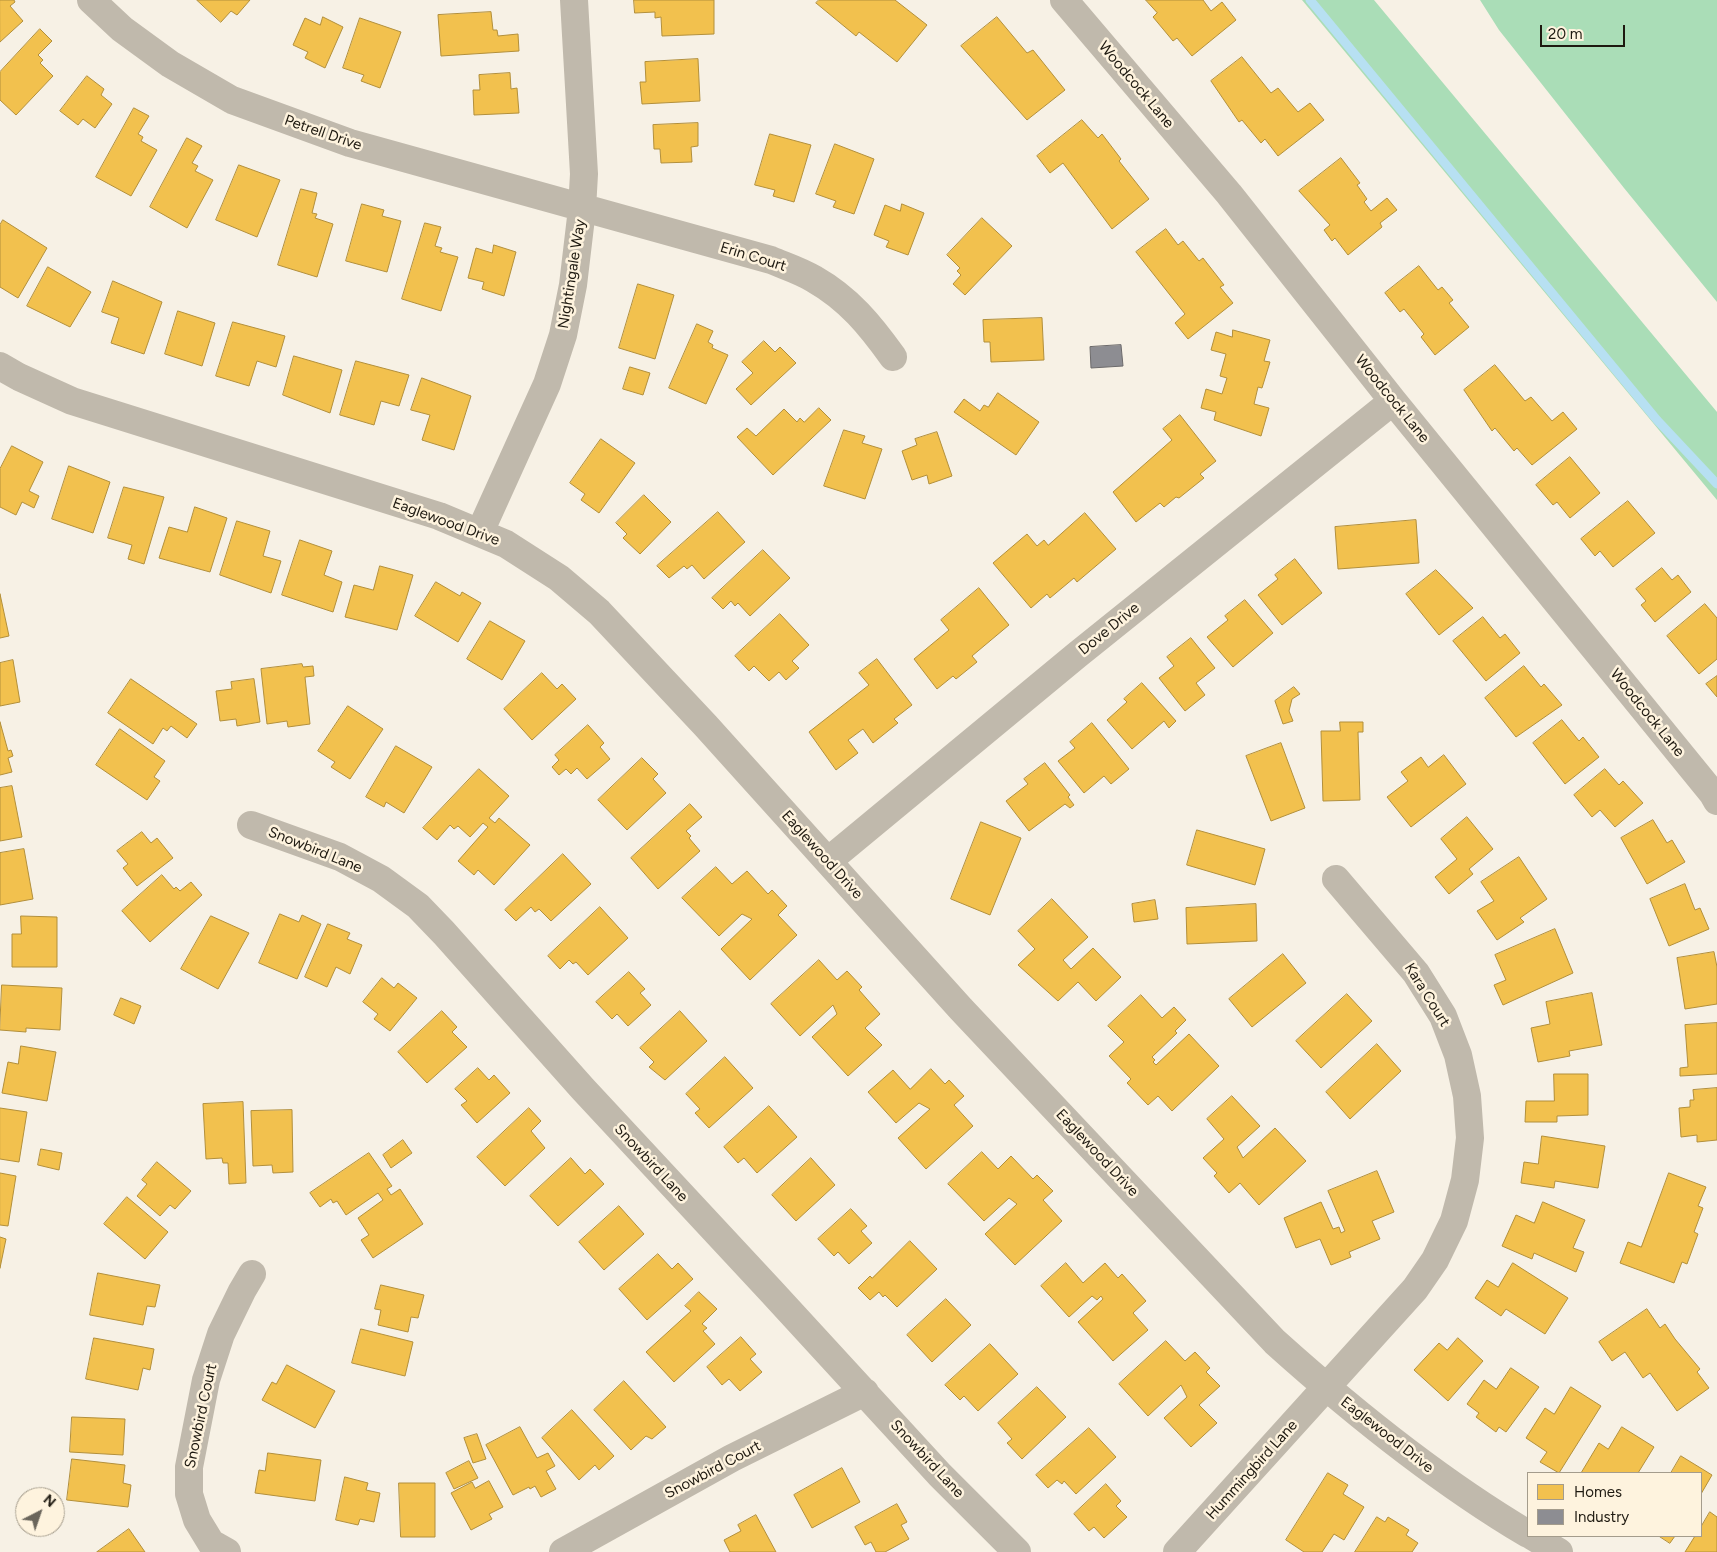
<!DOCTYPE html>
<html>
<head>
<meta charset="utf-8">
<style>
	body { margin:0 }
	#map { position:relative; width:1717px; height:1552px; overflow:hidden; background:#f7f1e5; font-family:Figtree,sans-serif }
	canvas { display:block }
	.legend { position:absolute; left:1527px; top:1472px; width:175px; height:65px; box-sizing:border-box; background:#fef3de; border:1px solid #a49c8c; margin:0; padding:6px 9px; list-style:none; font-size:15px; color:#1e1910 }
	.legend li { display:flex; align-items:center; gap:10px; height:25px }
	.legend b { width:25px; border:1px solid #a49c8c }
	.north { position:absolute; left:15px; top:1487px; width:50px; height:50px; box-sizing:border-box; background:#fef3de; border:1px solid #a49c8c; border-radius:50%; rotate:41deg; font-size:14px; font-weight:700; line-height:20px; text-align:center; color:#1e1910 }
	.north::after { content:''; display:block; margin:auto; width:18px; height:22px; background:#6a655b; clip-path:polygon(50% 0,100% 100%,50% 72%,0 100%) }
	.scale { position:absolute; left:1540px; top:25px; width:85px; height:22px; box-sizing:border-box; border:2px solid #1e1910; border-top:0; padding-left:6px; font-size:15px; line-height:18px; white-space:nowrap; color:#1e1910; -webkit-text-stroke:4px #fef3de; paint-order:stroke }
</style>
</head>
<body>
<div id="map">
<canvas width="1717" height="1552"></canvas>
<ul class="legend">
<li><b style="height:14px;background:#f2c14e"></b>Homes</li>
<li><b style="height:14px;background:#8d8d92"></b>Industry</li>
</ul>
<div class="north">N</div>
<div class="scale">20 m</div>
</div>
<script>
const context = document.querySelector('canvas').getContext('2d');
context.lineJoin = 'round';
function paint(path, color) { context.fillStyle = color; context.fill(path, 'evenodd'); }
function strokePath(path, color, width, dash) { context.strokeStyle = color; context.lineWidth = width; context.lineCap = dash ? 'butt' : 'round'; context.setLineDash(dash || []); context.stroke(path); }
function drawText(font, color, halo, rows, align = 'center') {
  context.font = font + ' Figtree,sans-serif'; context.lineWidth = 5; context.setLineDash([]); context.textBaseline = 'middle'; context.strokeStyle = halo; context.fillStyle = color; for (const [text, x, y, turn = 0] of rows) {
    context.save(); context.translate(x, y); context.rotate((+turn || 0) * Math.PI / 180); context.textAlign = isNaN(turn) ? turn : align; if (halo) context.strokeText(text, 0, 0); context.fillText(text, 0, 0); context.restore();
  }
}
const forest = new Path2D(`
	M1302 0H1374L1717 412V500Z
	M1480 0H1717V302L1624 188 1499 30Z`);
const homes = new Path2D(`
	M0 0H14L15 2 10 6 23 21 0 42Z
	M197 0H250L237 15 231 11 221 22Z
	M634 0H714V34L662 36 661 17 655 18V12L635 13Z
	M819 0H895L927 25 897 62 859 32 856 36 816 3Z
	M1146 0H1203L1211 11 1222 2 1236 20 1192 56 1177 38 1173 41 1153 17 1157 13Z
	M491 12 493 30H497L498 36 518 34 519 51 441 56 438 15Z
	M323 17 343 27 325 68 305 58 308 52 293 45 305 18 320 25Z
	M997 17 1027 53 1033 50 1065 90 1027 120 961 46Z
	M360 18 401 32 380 88 361 81 364 75 343 68Z
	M40 29 52 41 38 55 43 60 40 63 53 76 16 115 0 100V72Z
	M1242 57 1271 93 1278 88 1298 112 1310 103 1324 120 1278 156 1265 139 1261 143 1242 120 1239 122 1211 81Z
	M698 59 700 101 642 104 640 82H646L645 62Z
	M510 73 511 89 517 88 519 113 474 115 473 90H480L479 75Z
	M87 76 104 89 101 95 112 104 95 128 83 119 78 125 60 111Z
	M134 108 149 116 138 134 143 137 141 141 157 150 131 196 96 177Z
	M1082 120 1098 138 1102 134 1121 159 1119 161 1149 199 1112 229 1063 163 1050 173 1037 156Z
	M698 123V146L691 147 692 162 661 163 660 149H654L653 125Z
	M770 134 811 145 794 202 773 196 775 190 755 185Z
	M187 138 202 146 192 163 198 166 195 171 213 180 187 228 150 207Z
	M835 144 874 159 854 214 833 207 836 201 816 194Z
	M1341 158 1360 183 1357 185 1367 199 1364 202 1371 211 1387 198 1397 210 1380 223 1382 227 1348 255 1335 238 1332 241 1324 230 1330 225 1299 191Z
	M239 165 280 180 257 237 216 220Z
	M301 189 317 193 312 213 317 214 315 218 333 224 317 277 278 265Z
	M362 204 384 210 382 216 401 221 387 272 346 261Z
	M902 204 924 213 908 255 886 247 889 241 874 235 885 205 900 211Z
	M982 218 1012 246 965 295 953 284 961 275 957 271 960 268 947 255Z
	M3 220 47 248 18 298 0 287V225Z
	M425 223 441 227 435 246 442 248 440 252 458 257 441 311 402 299Z
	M1166 229 1178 245 1183 241 1199 261 1203 258 1224 285 1220 287 1233 303 1188 339 1175 323 1185 314 1136 252Z
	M494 245 516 252 504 296 482 289 484 282 468 278 476 248 492 253Z
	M1419 266 1438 290 1442 287 1453 300 1449 303 1469 327 1435 355 1421 337 1424 334 1404 309 1400 312 1385 293Z
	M48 267 91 292 70 327 27 306Z
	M113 281 162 302 144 354 111 343 119 318 102 312Z
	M638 284 674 295 655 359 619 348Z
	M178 311 215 323 202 366 165 354Z
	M1042 318 1044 360 991 362 990 342H984L983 320Z
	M233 322 285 336 276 367 257 361 249 386 216 376Z
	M697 324 713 331 708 342 713 345 712 348 728 355 706 404 669 388Z
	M1233 330 1270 340 1264 361 1270 362 1262 388 1258 387 1254 404 1269 408 1261 436 1214 420 1216 412 1201 408 1206 389 1222 394 1227 378 1220 376 1226 354 1211 350 1216 332 1232 337Z
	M764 341 775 352 780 347 796 363 751 405 736 389 753 373 742 362Z
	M294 356 342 370 330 413 283 395Z
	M356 361 409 375 399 406 381 401 374 425 340 415Z
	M1495 365 1525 401 1531 397 1552 421 1563 412 1577 429 1532 465 1517 448 1514 451 1495 428 1492 431 1464 390Z
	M630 367 650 373 643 395 623 389Z
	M422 378 471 396 454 450 422 440 430 415 411 410Z
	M998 393 1039 422 1016 455 954 412 964 399 980 411 984 405 988 407Z
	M819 408 831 420 773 475 737 437 747 428 756 436 784 409 797 422 800 418 804 422Z
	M1180 415 1216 461 1200 474 1204 478 1179 498 1176 497 1164 507 1160 503 1136 522 1113 492 1172 440 1163 429Z
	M844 430 865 436 862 443 882 449 865 499 824 486Z
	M937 432 952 476 929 484 927 475 912 480 902 451 917 445 915 439Z
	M601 439 635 463 599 513 581 500 585 494 570 483Z
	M12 446 43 462 29 491 39 496 34 508 22 502 16 515 0 507V469Z
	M1570 457 1600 493 1570 518 1557 502 1553 505 1536 485Z
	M69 466 110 482 93 533 52 519Z
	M124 487 164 497 144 564 128 559 132 545 108 538Z
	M644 495 671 522 640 554 623 538 627 534 616 523Z
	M1628 501 1655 533 1613 567 1600 551 1595 556 1581 539Z
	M195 507 227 518 210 572 159 558 169 527 187 532Z
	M718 512 745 542 704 579 692 565 687 569 684 566 669 578 657 566Z
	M1085 513 1116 549 1077 582 1074 578 1050 598 1047 594 1031 608 993 563 1027 534 1037 546 1044 540 1048 545Z
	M1416 520 1419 563 1338 569 1335 527Z
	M237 521 270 531 263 556 281 561 271 593 220 575Z
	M300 540 332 551 324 575 342 582 333 612 282 595Z
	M763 550 790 578 750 616 738 603 735 606 731 601 723 609 712 598Z
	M1295 559 1322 593 1282 625 1258 595 1278 579 1275 575Z
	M380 566 413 575 397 630 345 617 354 585 373 590Z
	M1662 568 1672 580 1678 575 1691 592 1655 622 1641 605 1646 601 1636 589Z
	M1436 570 1473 608 1439 635 1406 594Z
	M436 582 460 596 462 592 481 603 458 642 415 616Z
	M979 588 1009 625 972 656 977 662 956 679 953 676 937 689 914 659 949 630 941 620Z
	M0 594 9 636 0 638Z
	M1245 600 1273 633 1233 667 1207 637 1228 620 1225 616Z
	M1705 604 1717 618V659L1699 674 1667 636Z
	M780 614 809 645 792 661 799 668 786 680 779 672 769 681 754 666 749 671 735 656Z
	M1483 617 1500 638 1505 634 1520 653 1486 681 1453 641Z
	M490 621 525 641 502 680 467 659Z
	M1191 638 1215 668 1196 683 1205 695 1185 711 1159 678 1174 666 1167 657Z
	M877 659 912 705 894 719 898 723 873 743 863 729 848 740 858 753 836 770 809 732 869 685 859 673Z
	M13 660 20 702 0 706V663Z
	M302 664 303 667 313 666 314 676 305 677 310 724 288 727 287 721 267 724 261 669Z
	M1524 666 1541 687 1544 684 1562 705 1516 737 1485 698Z
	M542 673 557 689 562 684 576 699 532 740 504 709Z
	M1717 676V697L1706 684Z
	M131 679 197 724 187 738 171 726 167 731 163 728 153 744 108 713Z
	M254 679 260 722 237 726 236 719 220 721 216 691 232 689 231 682Z
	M1142 683 1176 721 1169 728 1164 721 1132 749 1107 720 1127 702 1124 699Z
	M1294 687 1300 694 1292 699 1289 711 1293 721 1283 724 1275 701Z
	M348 706 383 729 350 779 331 767 335 762 318 751Z
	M1562 720 1579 741 1583 737 1599 757 1565 784 1533 743Z
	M0 722 8 751 11 750 13 756 8 758 12 772 0 775Z
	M1340 722H1363V732H1358L1360 800 1323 801 1321 731H1340Z
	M1092 723 1129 769 1111 784 1104 776 1084 793 1058 761 1075 748 1070 742Z
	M588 725 604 743 600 747 610 759 587 779 577 768 571 774 566 769 559 775 552 767 559 760 555 755Z
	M120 729 165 761 154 777 160 781 147 800 96 765Z
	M1281 743 1305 808 1271 821 1246 756Z
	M396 746 432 767 404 813 386 802 384 807 366 797Z
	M1444 755 1466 784 1411 827 1387 797 1408 781 1401 772 1421 757 1428 767Z
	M642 758 658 774 653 779 666 793 627 830 598 800Z
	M1045 763 1070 795 1068 797 1074 805 1070 808 1065 804 1029 831 1006 801 1028 784 1024 779Z
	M479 769 509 796 489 818 495 823 499 818 530 845 494 885 478 870 474 875 458 861 488 827 483 823 470 837 458 826 454 829 450 825 437 840 423 828Z
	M1605 769 1619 785 1623 781 1643 803 1615 827 1600 810 1592 817 1574 795Z
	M12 786 22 837 0 841V788Z
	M690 804 702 817 686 831 691 836 689 838 700 851 658 889 631 858Z
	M1467 817 1493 849 1469 869 1473 874 1449 894 1435 877 1457 859 1441 839Z
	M1653 820 1667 843 1672 840 1685 862 1647 884 1621 838Z
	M981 822 1021 838 990 915 951 899Z
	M1197 830 1265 849 1255 885 1187 865Z
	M142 832 151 843 157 838 173 858 137 886 123 868 128 864 117 851Z
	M24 849 33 899 0 905V853Z
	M563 854 591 884 551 921 539 909 535 912 531 907 516 921 505 910Z
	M1519 857 1547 899 1520 918 1524 922 1497 940 1477 911 1494 901 1481 882Z
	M716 867 732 884 747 871 768 894 772 890 787 906 778 915 797 935 750 980 721 949 752 919 742 914 719 936 682 898Z
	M162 875 174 889 176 887 180 891 191 882 202 895 150 942 122 911Z
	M1685 884 1695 910 1700 908 1709 929 1669 946 1650 899Z
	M1052 899 1088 937 1063 960 1071 969 1093 948 1121 977 1096 1001 1078 982 1058 1001 1018 965 1035 949 1018 931Z
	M1155 900 1158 919 1134 922 1132 904Z
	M1256 904 1257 941 1187 944 1186 908Z
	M600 907 628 938 588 975 576 962 573 964 569 960 560 969 548 956Z
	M280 914 299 922 302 915 321 924 297 979 259 963Z
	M21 916 57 917V967H12V934H21Z
	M211 916 249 933 218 989 181 969Z
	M328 924 350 933 347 939 362 945 350 974 336 967 327 987 305 977Z
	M1555 929 1573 973 1503 1005 1494 985 1506 980 1495 955Z
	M1714 952 1717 967V1004L1685 1009 1677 958Z
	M1283 954 1306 983 1252 1027 1229 999Z
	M819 960 837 980 847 971 862 987 859 990 880 1014 865 1028 882 1045 848 1076 812 1037 837 1014 833 1005 800 1036 771 1004Z
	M629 972 645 989 640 993 651 1005 628 1026 617 1014 612 1019 596 1002Z
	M382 978 394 988 398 983 417 998 390 1031 374 1019 378 1014 363 1002Z
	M2 985 62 988 60 1030 26 1028V1032L0 1030Z
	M1592 993 1602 1045 1569 1051 1570 1056 1538 1062 1531 1028 1550 1024 1546 1002Z
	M1347 994 1372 1021 1321 1068 1296 1041Z
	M1141 995 1162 1018 1174 1007 1186 1020 1175 1031 1177 1033 1152 1057 1155 1060 1153 1062 1156 1065 1189 1034 1219 1066 1172 1111 1158 1096 1148 1105 1127 1083 1131 1079 1109 1056 1124 1042 1108 1026Z
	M121 998 141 1006 134 1024 114 1015Z
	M442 1011 457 1027 452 1032 467 1047 427 1083 398 1052Z
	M680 1011 707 1041 665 1080 649 1067 654 1062 640 1048Z
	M1717 1023V1074L1680 1076V1068L1688 1067 1685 1025Z
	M1377 1044 1401 1071 1350 1119 1326 1092Z
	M21 1046 56 1052 47 1101 2 1093 8 1062 18 1064Z
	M725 1057 753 1088 709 1128 695 1113 700 1109 686 1094Z
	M478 1068 489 1080 494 1075 510 1093 477 1123 461 1105 467 1101 455 1089Z
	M931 1069 945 1084 949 1080 964 1096 954 1105 973 1126 926 1169 898 1138 930 1109 919 1103 896 1123 868 1092 893 1070 910 1089Z
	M1554 1074H1588V1115L1557 1116V1122H1525L1526 1101H1554Z
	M1717 1088V1140L1697 1142V1135L1681 1137 1679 1108 1690 1107V1100H1694L1693 1090Z
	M1232 1096 1260 1126 1237 1147 1243 1158 1275 1128 1306 1161 1259 1205 1240 1183 1229 1193 1214 1176 1217 1173 1203 1158 1224 1139 1207 1119Z
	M243 1102 246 1183 229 1184 228 1163H223L222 1158 206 1159 203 1104Z
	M769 1106 797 1137 757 1173 744 1158 738 1163 724 1147Z
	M0 1108 27 1112 19 1162 0 1159Z
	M529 1108 541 1121 531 1131 545 1148 505 1186 477 1157Z
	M292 1110 293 1172 273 1173 272 1165 253 1166 251 1111Z
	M1542 1136 1605 1146 1598 1188 1555 1181 1554 1188 1521 1183 1524 1162 1538 1164Z
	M403 1140 412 1153 391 1168 383 1155Z
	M41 1149 62 1153 59 1170 38 1165Z
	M982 1152 998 1169 1011 1156 1033 1179 1037 1175 1053 1191 1043 1200 1062 1221 1015 1265 985 1234 1017 1204 1009 1198 984 1221 948 1184Z
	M369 1153 392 1186 387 1189 391 1195 400 1189 423 1224 373 1258 361 1240 369 1235 358 1218 383 1200 378 1193 346 1215 337 1201 333 1203 331 1199 320 1207 310 1193Z
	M571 1158 585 1174 590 1169 604 1184 558 1226 530 1196Z
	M811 1158 835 1185 796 1221 772 1195Z
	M157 1162 191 1191 175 1209 170 1205 160 1216 137 1196 147 1184 142 1180Z
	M1377 1171 1394 1212 1372 1221 1380 1239 1349 1252 1351 1257 1331 1265 1320 1239 1296 1248 1284 1218 1321 1202 1333 1229 1339 1227 1341 1233 1345 1231 1328 1191Z
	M0 1173 16 1176 8 1226 0 1225Z
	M1669 1173 1706 1187 1698 1206 1703 1208 1694 1232 1698 1234 1687 1264 1682 1262 1674 1283 1620 1263 1628 1242 1641 1247Z
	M127 1197 168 1232 145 1259 104 1224Z
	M1543 1202 1585 1220 1573 1248 1584 1252 1576 1272 1534 1253 1532 1259 1502 1246 1516 1215 1534 1223Z
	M619 1206 644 1234 604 1270 579 1242Z
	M851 1209 867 1226 861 1231 872 1243 849 1264 838 1252 834 1256 818 1239Z
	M0 1237 6 1239 0 1268Z
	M910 1241 937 1269 897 1307 885 1295 883 1297 879 1292 870 1300 858 1288 870 1276 872 1278Z
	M658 1254 672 1269 678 1263 693 1279 647 1320 619 1289Z
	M1066 1263 1083 1283 1105 1263 1118 1278 1122 1274 1146 1301 1133 1313 1148 1330 1113 1361 1078 1322 1103 1299 1101 1296 1097 1300 1092 1296 1069 1317 1041 1286Z
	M1513 1263 1568 1298 1545 1334 1506 1309 1501 1316 1475 1298 1487 1280 1498 1287Z
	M98 1273 160 1285 155 1307 147 1306 143 1325 90 1315Z
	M381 1285 424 1295 418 1318 411 1317 408 1332 378 1325 381 1310 375 1309Z
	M699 1292 717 1309 702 1324 707 1328 703 1331 715 1344 674 1382 646 1352 691 1311 685 1306Z
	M946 1299 971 1325 932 1362 907 1335Z
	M1647 1309 1660 1328 1665 1324 1675 1339 1700 1369 1697 1372 1709 1388 1677 1411 1650 1373 1643 1378 1625 1352 1612 1361 1599 1342Z
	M361 1329 413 1342 405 1376 352 1363Z
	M741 1337 756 1354 750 1359 762 1372 740 1391 729 1379 722 1385 707 1367Z
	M94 1338 154 1349 150 1370 143 1368 138 1390 86 1379Z
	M1458 1338 1483 1361 1448 1401 1414 1370 1439 1343 1447 1350Z
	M1166 1341 1185 1361 1195 1352 1210 1368 1206 1372 1220 1386 1199 1405 1217 1423 1191 1447 1164 1418 1187 1397 1181 1385 1148 1416 1119 1384Z
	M990 1344 1018 1374 978 1411 964 1396 960 1400 945 1385Z
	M287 1365 335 1391 315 1428 262 1400 272 1382 276 1384Z
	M1511 1368 1539 1387 1506 1432 1499 1427 1496 1432 1476 1417 1479 1413 1467 1404 1484 1380 1496 1389Z
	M624 1381 666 1427 652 1439 646 1436 631 1450 594 1410Z
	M1037 1387 1066 1417 1022 1459 1007 1443 1012 1439 998 1423Z
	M1571 1387 1601 1406 1559 1473 1540 1462 1547 1452 1526 1438 1545 1408 1554 1414Z
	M572 1410 614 1456 599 1470 595 1465 579 1480 542 1438Z
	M72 1417 125 1419 123 1455 70 1452Z
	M520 1427 537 1458 548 1453 555 1466 546 1471 556 1489 541 1497 535 1486 530 1489 529 1487 513 1495 486 1445Z
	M1622 1427 1654 1447 1638 1473H1581L1599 1443 1608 1449Z
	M1089 1428 1116 1457 1076 1494 1064 1481 1062 1484 1057 1480 1048 1488 1036 1475Z
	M477 1434 486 1459 473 1463 464 1438Z
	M268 1453 321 1460 315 1501 255 1493 259 1470 265 1471Z
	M1681 1456 1712 1475 1701 1494V1473H1671Z
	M72 1459 125 1465 123 1483 131 1485 128 1507 67 1500Z
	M469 1461 478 1478 454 1489 446 1473Z
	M842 1468 860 1502 812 1528 794 1495Z
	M1328 1473 1348 1485 1343 1494 1364 1507 1344 1540 1334 1534 1322 1552H1304L1286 1540Z
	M345 1477 368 1483 366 1490 380 1493 374 1522 360 1519 358 1525 336 1520Z
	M489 1481 503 1507 489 1514 492 1519 471 1530 451 1493 472 1482 475 1488Z
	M399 1483H435V1537H401Z
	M1106 1484 1121 1501 1116 1506 1127 1517 1104 1538 1094 1527 1089 1531 1074 1514Z
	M897 1504 907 1522 901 1525 909 1539 885 1552H876L871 1542 865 1545 855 1527Z
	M1710 1512 1717 1517V1552H1685L1695 1536H1701V1527Z
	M756 1515 776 1552H730L724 1540 741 1531 738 1525Z
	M1377 1517 1385 1522 1388 1517 1409 1530 1406 1535 1418 1543 1412 1552H1355Z
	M129 1529 145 1552H97Z
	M1659 1536H1675L1670 1543Z`);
const industry = new Path2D(`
	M1121 345 1123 366 1091 368 1090 347Z`);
const stream = new Path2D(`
	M1310 0 1657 420 1717 484`);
const minor = new Path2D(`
	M91 0 122 29 170 64 232 100 350 143 771 260C785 266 801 271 814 279 849 299 870 325 893 357
	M1064 0 1229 194 1393 401 1713 794 1717 801
	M0 366 19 377 72 401 439 516 506 544 559 578 599 612 706 726 961 1009 1275 1342C1354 1413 1437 1480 1528 1534
	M480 532 547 384 563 335 573 285 582 209 584 174 574 0
	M251 825 340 857 381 879 418 906 444 933 583 1089 771 1291 940 1475 1017 1552
	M828 861 1077 655 1393 401
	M1532 1536 1559 1552
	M227 1552 211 1543 197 1520 189 1494V1467L206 1380 221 1334 242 1291 252 1274
	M563 1552 732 1458 865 1392
	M1177 1552 1415 1289 1435 1260 1454 1221 1465 1180 1470 1138 1467 1096 1458 1055 1443 1016 1416 973 1336 879`);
const streetNames = [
	["Woodcock Lane",1136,85,50],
	["Petrell Drive",323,133,19],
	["Erin Court",753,257,17],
	["Nightingale Way",572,274,-81],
	["Woodcock Lane",1392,399,51],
	["Eaglewood Drive",446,522,20],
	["Dove Drive",1109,629,-39],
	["Woodcock Lane",1647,713,51],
	["Snowbird Lane",315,850,22],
	["Eaglewood Drive",822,855,48],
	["Kara Court",1427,995,58],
	["Eaglewood Drive",1097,1153,47],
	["Snowbird Lane",651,1163,47],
	["Snowbird Court",201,1416,-78],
	["Eaglewood Drive",1387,1435,38],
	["Snowbird Lane",927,1459,47],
	["Snowbird Court",713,1470,-28],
	["Hummingbird Lane",1252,1470,-48]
];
paint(forest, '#aaddb7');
paint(homes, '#f2c14e');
strokePath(homes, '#b28f3b', 1);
paint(industry, '#8d8d92');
strokePath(industry, '#6c6a6b', 1);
strokePath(stream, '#b7e0f2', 9);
strokePath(minor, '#c0b9ac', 28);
drawText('15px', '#1e1910', '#fef3de', streetNames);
</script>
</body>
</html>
